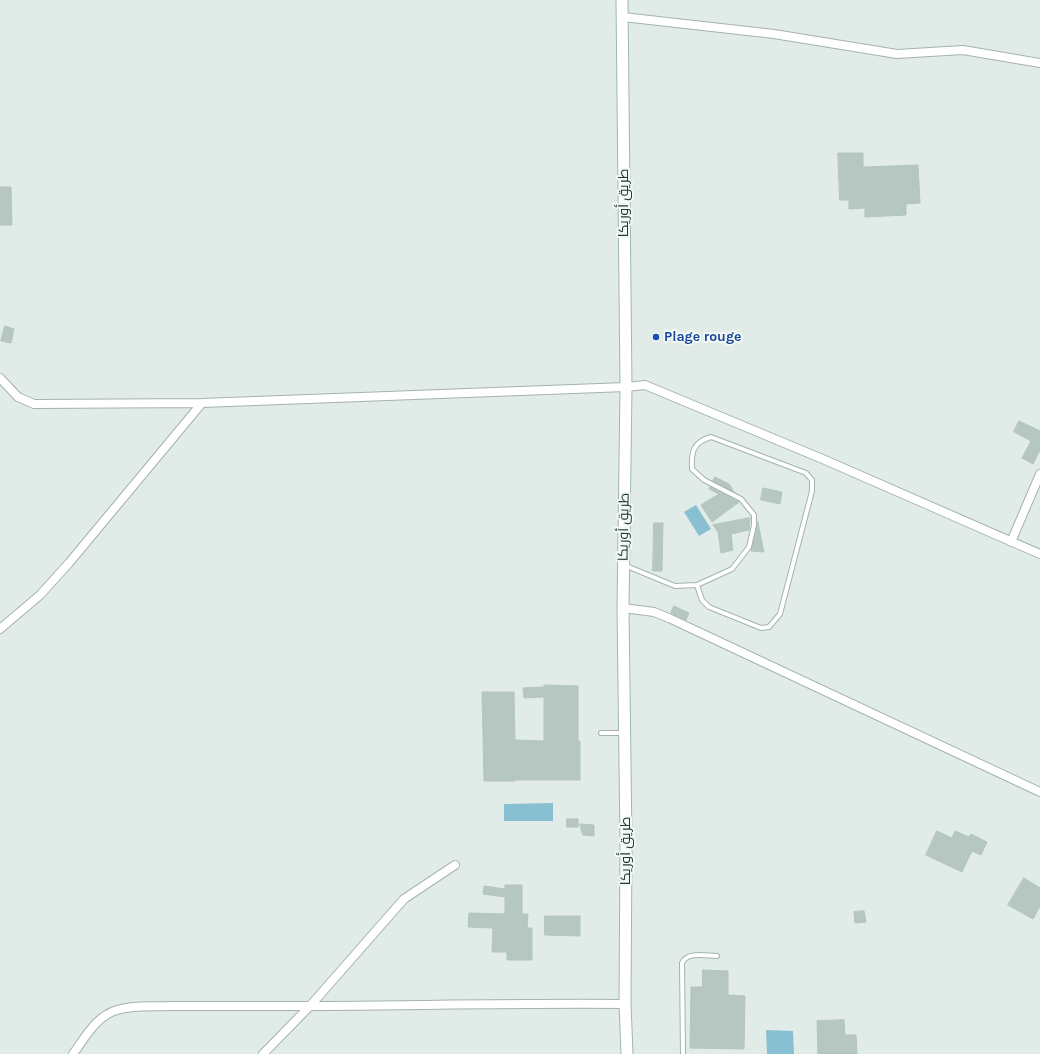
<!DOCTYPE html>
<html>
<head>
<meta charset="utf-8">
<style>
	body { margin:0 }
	canvas { display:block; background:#e1ebe8 }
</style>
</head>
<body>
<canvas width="1040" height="1054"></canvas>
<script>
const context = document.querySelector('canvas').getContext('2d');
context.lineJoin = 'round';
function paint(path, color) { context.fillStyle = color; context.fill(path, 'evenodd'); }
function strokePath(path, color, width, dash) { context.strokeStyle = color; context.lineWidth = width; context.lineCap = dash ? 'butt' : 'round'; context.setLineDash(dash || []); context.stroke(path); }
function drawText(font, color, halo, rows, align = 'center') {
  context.font = font + ' Karla,Cairo,sans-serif'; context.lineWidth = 4; context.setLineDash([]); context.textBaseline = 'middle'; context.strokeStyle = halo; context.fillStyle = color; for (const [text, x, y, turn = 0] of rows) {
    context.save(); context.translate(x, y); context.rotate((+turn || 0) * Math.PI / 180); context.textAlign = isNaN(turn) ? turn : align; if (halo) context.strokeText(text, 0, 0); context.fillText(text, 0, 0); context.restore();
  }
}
const water = new Path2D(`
	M696 505 711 529 699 536 684 512Z
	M553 803V821H504V804Z
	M766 1030 793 1031 794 1054H767Z`);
const building = new Path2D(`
	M838 153H863V167L918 165 920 203 906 204V215L865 217V208L849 209V200H840Z
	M0 187H11L12 225H0Z
	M5 326 14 329 11 343 1 341Z
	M1019 421 1040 431V450L1033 464 1022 458 1031 441 1014 432Z
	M715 477 729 484 734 492 713 481Z
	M710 487 739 502 712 522 701 505 719 494 709 489Z
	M763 488 782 492 780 504 761 500Z
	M750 518 749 530 731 534 733 550 721 553 718 532 713 525Z
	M758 522 759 528 764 552 751 551Z
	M654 523H663L662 571H653Z
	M674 606 689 613 686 620 671 613Z
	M544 685 578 686V741H580V780H515V781H484L482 692H514L515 740 544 741V697L524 698 523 688 544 687Z
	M567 819H578V827H567Z
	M580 824 594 825V836L583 835Z
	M937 831 952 838 955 831 969 837 971 834 987 842 981 855 972 851 962 872 926 855Z
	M1024 878 1040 888V906L1033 919 1008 905Z
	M505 885H522V914H528L527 928H532V960H507V952H492L493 928 468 927 469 913 505 914V897L483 894 484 886 505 889Z
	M864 911 866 922 855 923 854 912Z
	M545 916H580V936L545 935Z
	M703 970 728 971V995L745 996 744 1049 690 1048 691 987H702Z
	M844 1020 845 1035H856L857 1054H818L817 1021Z`);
const lane = new Path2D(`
	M624 565 675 586 697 585 732 569 749 547 754 525V515L741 499 704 480 692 469C691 452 693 442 711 437L806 473 812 480V491L780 614 769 627 761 628 709 607 702 600 697 585
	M601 733H624
	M683 1054 682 963C688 951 706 956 717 956`);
const street = new Path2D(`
	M623 17 774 34 897 54 963 50 1040 63
	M0 378 18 397 34 404 202 403 626 387 645 385 825 460 1040 554
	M1011 542 1040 474
	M623 608 654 612 671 619 1040 792
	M0 629 40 595 69 563 202 403
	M73 1054C85 1038 96 1016 117 1010 133 1005 151 1007 168 1006 204 1006 241 1006 277 1006 393 1006 509 1003 625 1004
	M263 1054 310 1006 404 899 455 865`);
const secondary = new Path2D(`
	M622 0 626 387 623 608 626 842 625 1004 627 1054`);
const markers = [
	[656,337,4,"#1a4fb4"]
];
const streetNames = [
	["طريق أوريكا",624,203,-90],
	["طريق أوريكا",624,527,-89],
	["طريق أوريكا",626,851,-90]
];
const transitNames = [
	["Plage rouge",664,337]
];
paint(water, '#89c0d1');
paint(building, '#b6c6c1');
strokePath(building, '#b3c5bf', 1);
strokePath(lane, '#a4b3af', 6);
strokePath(street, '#a4b3af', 10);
strokePath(secondary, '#9fb7b0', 13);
strokePath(lane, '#fff', 4);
strokePath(street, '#fff', 8);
strokePath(secondary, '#fff', 11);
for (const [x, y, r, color] of markers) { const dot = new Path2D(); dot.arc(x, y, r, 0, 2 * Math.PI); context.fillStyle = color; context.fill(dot); strokePath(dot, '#f1f8f5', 1.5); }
drawText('14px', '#213c37', '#f1f8f5', streetNames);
drawText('bold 14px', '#164399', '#f1f8f5', transitNames, 'left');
</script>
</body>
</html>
